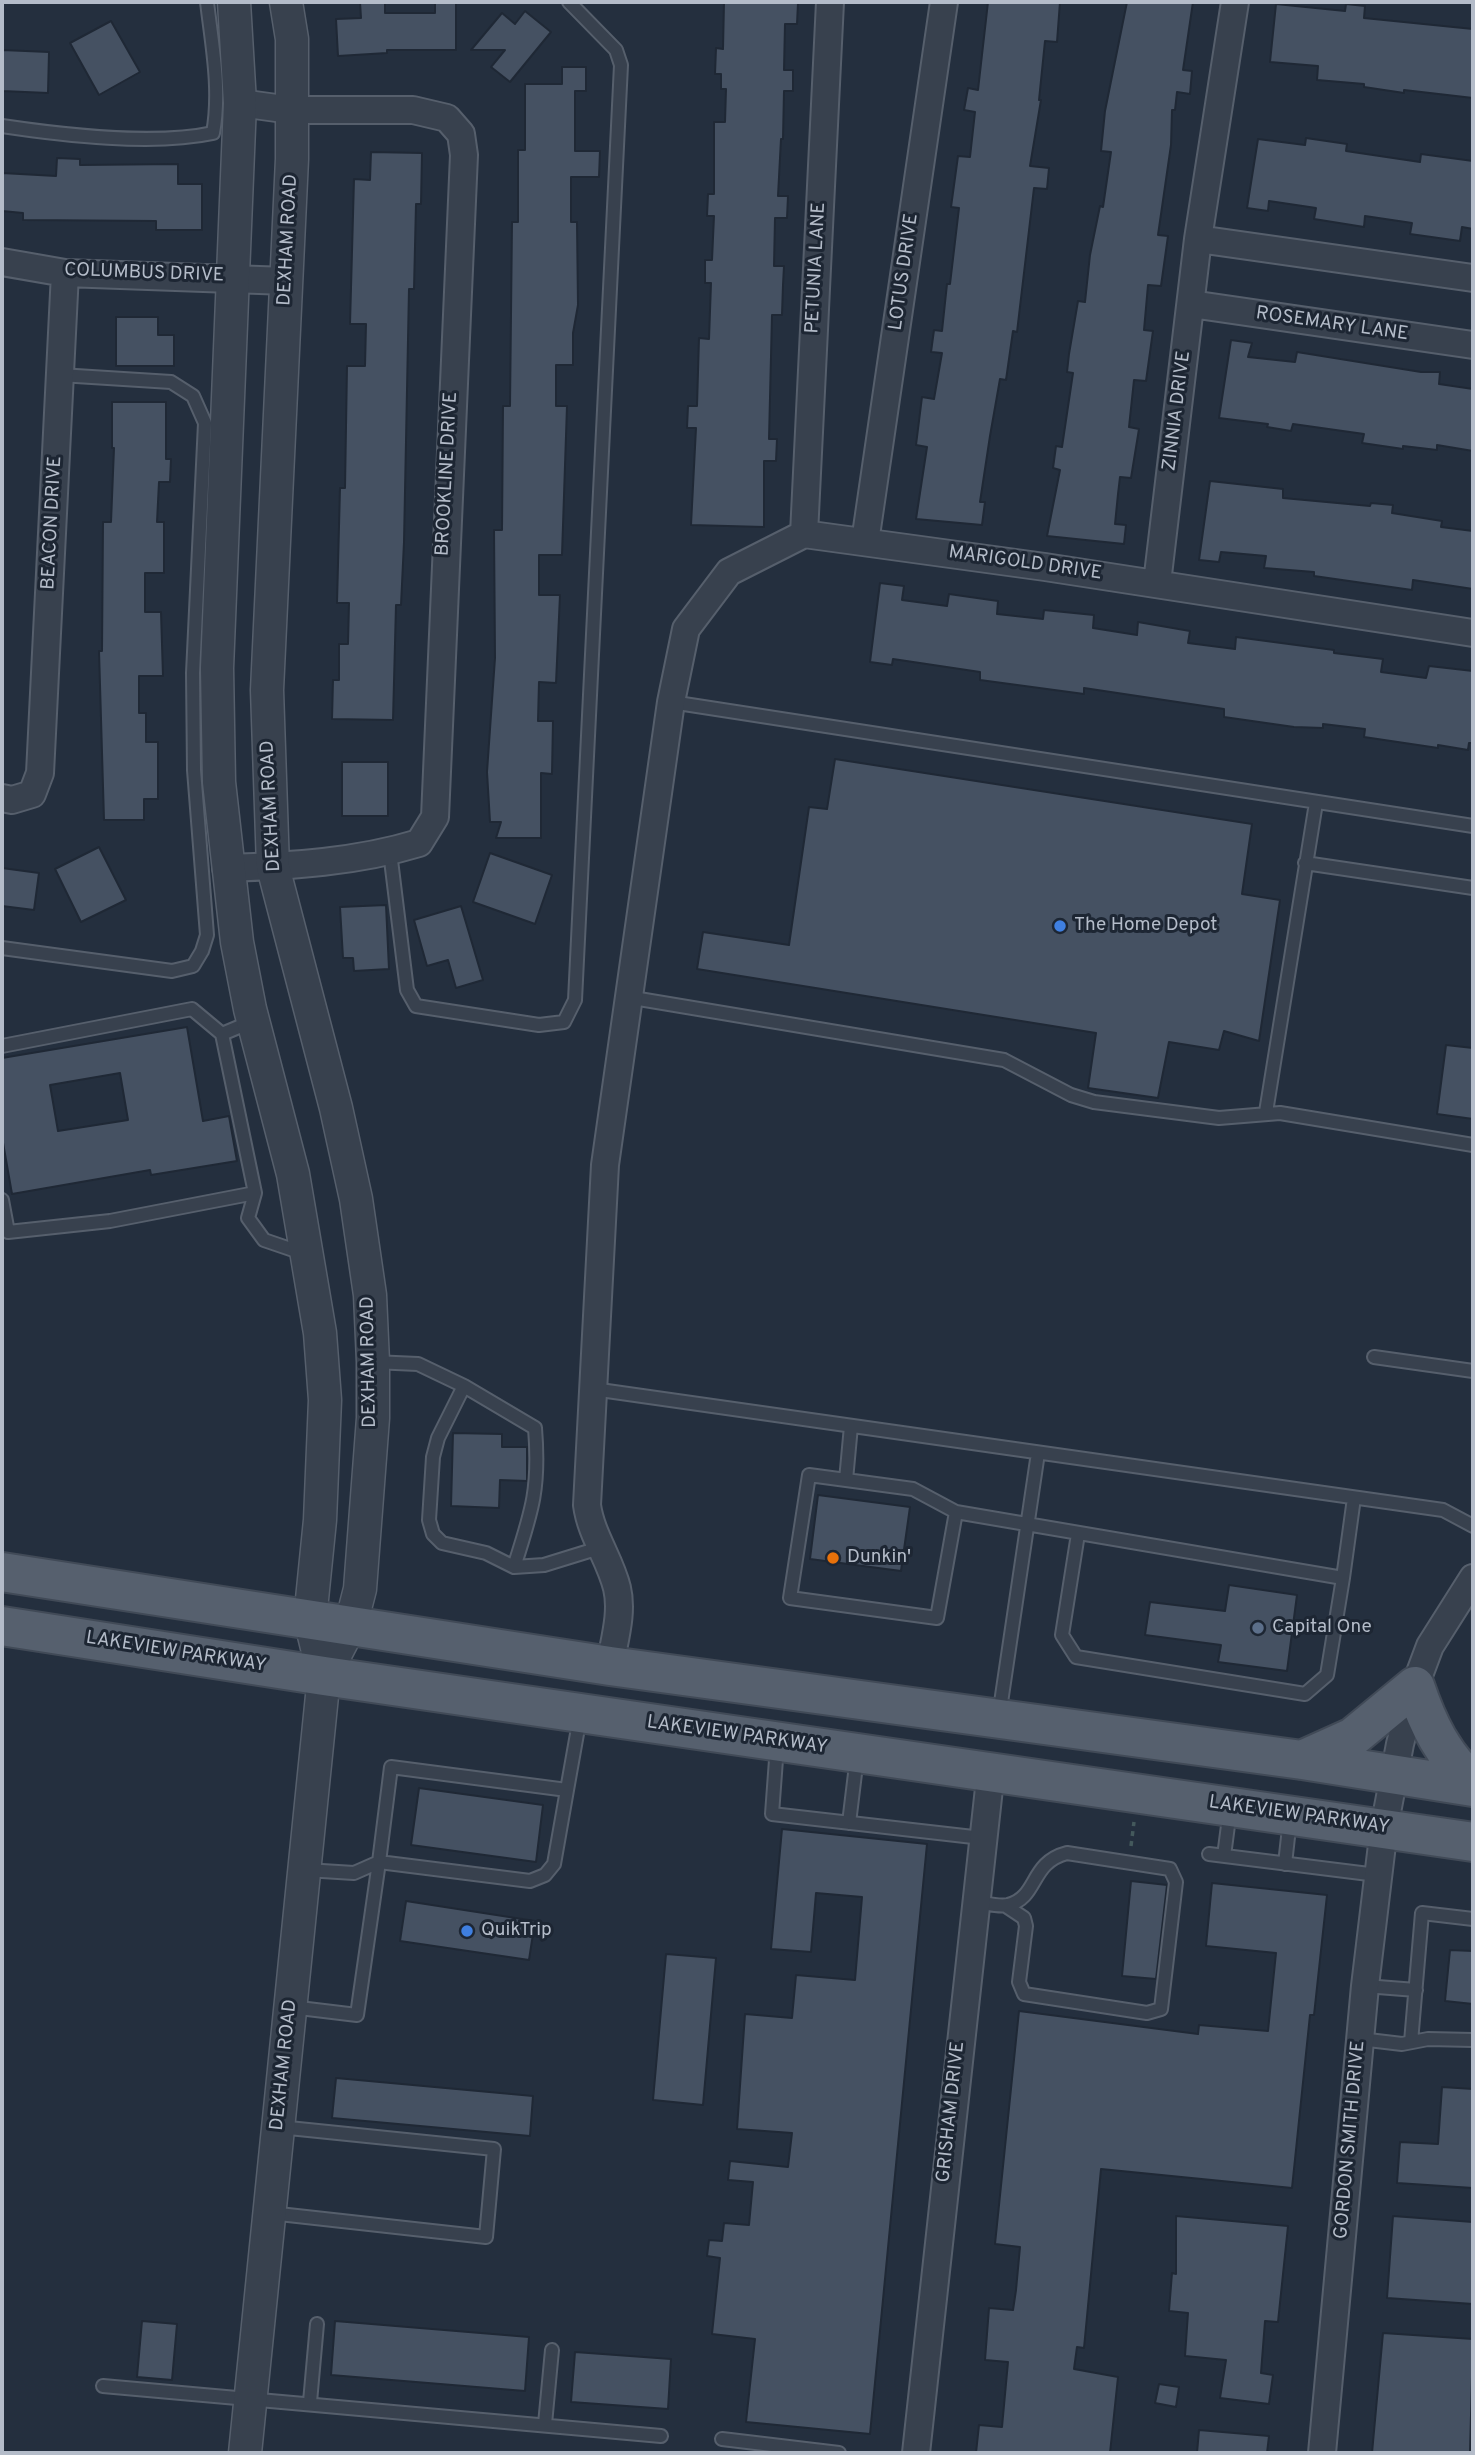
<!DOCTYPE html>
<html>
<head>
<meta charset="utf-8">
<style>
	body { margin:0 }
	#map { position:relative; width:1475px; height:2455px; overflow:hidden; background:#242f3e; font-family:Overpass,sans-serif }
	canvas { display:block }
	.frame { position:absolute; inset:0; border:4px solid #b4bcc9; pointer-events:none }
</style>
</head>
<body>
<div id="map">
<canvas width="1475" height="2455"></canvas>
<div class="frame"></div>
</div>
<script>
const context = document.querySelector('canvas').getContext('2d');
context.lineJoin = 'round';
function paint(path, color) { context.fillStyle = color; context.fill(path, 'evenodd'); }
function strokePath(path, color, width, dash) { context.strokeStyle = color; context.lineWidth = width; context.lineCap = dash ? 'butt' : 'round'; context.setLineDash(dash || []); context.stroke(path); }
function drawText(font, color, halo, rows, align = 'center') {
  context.font = font + ' Overpass,sans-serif'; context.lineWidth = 6; context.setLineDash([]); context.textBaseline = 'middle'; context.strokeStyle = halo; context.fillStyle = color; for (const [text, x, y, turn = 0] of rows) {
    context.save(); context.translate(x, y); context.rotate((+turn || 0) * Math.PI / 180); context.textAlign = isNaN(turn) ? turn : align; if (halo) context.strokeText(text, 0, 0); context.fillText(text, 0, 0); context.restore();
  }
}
const building = new Path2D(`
	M360 2H385V13H435V2H456V50H387V53L338 56 336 19 361 18Z
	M724 2 798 3 797 24H785L784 70H793V91H784L783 139H781L778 196H788L787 218H775L774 266H784L783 285 782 315H772L769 439H777L776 461H764V527L691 525 696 428H687L688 406H697L699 338 709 339 711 283H705V260H712L714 216H707L708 194H714V122H725L726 89H721V74H715L716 48 723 49Z
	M988 2H1060L1057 42 1045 41 1039 100H1041L1030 166 1049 168 1047 189 1034 188 1017 332 1013 331 1006 380 1000 379 990 436 980 502H985L982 525 916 519 927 447 916 445 922 397 934 399 942 353 931 352 934 330 942 331 947 284H950L959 208 951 207 958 156 970 157 975 112 964 110 968 88 978 90Z
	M1127 2H1193L1183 70 1192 71 1190 94 1177 92 1175 110H1172L1171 145 1158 235 1168 236 1161 286 1148 285 1144 330 1153 331 1146 381 1134 380 1129 427 1139 429 1131 478 1120 477 1118 494 1115 524 1126 525 1124 544 1047 536 1060 470 1053 468 1056 446 1062 447 1073 373 1067 372 1069 354 1078 301 1085 302 1090 255 1100 206 1103 207 1111 152 1101 151 1105 111Z
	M1276 4 1345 11 1346 4 1365 6 1364 18 1473 29V98L1404 90V93L1364 87V84L1317 80 1318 66 1270 62Z
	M525 11 551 32 510 82 491 67 505 50H471L502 13 515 24Z
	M111 21 140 72 99 95 70 43Z
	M2 50 49 52 48 93 2 91Z
	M562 67H586V91H575V151H600L599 177H571V222H577L578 305 573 333V365H556V406H567L562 555H539V595H560L556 683 539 682 538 721H553L552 774 541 773V838H496L501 822H490L487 772 495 658 494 530H502L503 406H510L512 222H518V150H525V84H562Z
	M1306 138 1347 144 1346 151 1420 162 1421 154 1473 161V229L1462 227 1460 241 1410 234 1412 223 1365 216 1364 227 1314 219 1316 208 1269 201 1268 211 1247 208 1258 139 1305 145Z
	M371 152 422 153 421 204H416L414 289H409L404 542 401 605H396L393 720 332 719 333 680H339V644H348L349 603H337L340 488H345L347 366H365L366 324H350L354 179 370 180Z
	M57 158 80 159V165L178 164V184H202V230H156V221L23 220V213L2 211V173L56 176Z
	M116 317H158V335H174V366H116Z
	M1231 340 1252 343 1248 357 1295 362 1297 352 1421 372H1440L1439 384 1473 389V451L1437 445V450L1403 446V449L1362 443 1364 434 1293 424 1291 431 1267 427 1268 424 1219 418Z
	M112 402H166V459H171L170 482H159L157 522H164V573H145V612H161L163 676H139V713H146V742H158V799H144V820H104L99 651H102L103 522H111L114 448H112Z
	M1210 481 1283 489V498L1370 506 1371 503 1393 505 1392 513 1442 521 1441 527 1473 531V589L1413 580 1412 590 1314 576V572L1264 568 1266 556 1221 552 1219 562 1199 560Z
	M880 583 904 586 902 600 947 606 949 594 998 601 997 614 1043 619 1044 610 1094 615 1093 628 1137 635 1138 622 1190 631 1188 643 1235 649 1236 637 1334 650V653L1383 659 1381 672 1426 678 1429 666 1473 671V743H1469L1468 750 1438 745V748L1364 737 1365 729 1323 724V728L1294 727 1224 717V709L1084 688V694L980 680V672L893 659 892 665 870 662Z
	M835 759 1252 824 1242 894 1280 900 1259 1041 1224 1031 1219 1050 1169 1042 1158 1098 1088 1088 1096 1033 697 969 703 932 789 945 809 807 827 809Z
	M342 762H388V816H342Z
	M99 847 126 900 81 922 55 869Z
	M490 853 552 875 535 924 473 902Z
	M2 868 39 873 34 910 2 906Z
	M386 905 389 969 354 971 353 958H343L340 907Z
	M461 906 483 980 456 988 448 960 427 966 414 920Z
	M187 1027 203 1121 229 1116 237 1161 151 1175 150 1170 12 1194 2 1137V1058ZM120 1073 128 1120 58 1131 50 1085Z
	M1446 1045 1473 1048V1119L1437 1114Z
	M453 1433 502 1434V1447H527V1481L500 1480 499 1508 451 1506Z
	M818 1495 910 1507 901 1571 810 1559Z
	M1229 1585 1297 1595 1287 1671 1218 1662 1221 1645 1145 1635 1150 1602 1225 1611Z
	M419 1788 543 1805 536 1862 411 1845Z
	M782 1829 927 1844 870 2434 746 2422 755 2339 712 2334 720 2258 707 2256 709 2240 722 2241 724 2223 749 2225 753 2182 728 2180 730 2161 788 2167 792 2133 737 2129 745 2014 792 2018 796 1975 855 1980 862 1897 816 1893 811 1952 771 1949Z
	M1131 1881 1167 1885 1156 1979 1122 1976Z
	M1212 1883 1327 1895 1314 2015H1310L1292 2188 1101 2169 1084 2348 1077 2347 1074 2369 1118 2377 1110 2453H976L979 2425 1002 2427 1008 2362 985 2360 989 2308 1013 2310 1016 2290 1020 2247 995 2244 1019 2011 1198 2034 1199 2025 1268 2031 1276 1953 1206 1946Z
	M406 1901 535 1921 529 1960 400 1941Z
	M1450 1950 1473 1951V2004L1445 2001Z
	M666 1954 716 1958 703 2105 653 2100Z
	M336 2078 533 2096 530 2136 332 2118Z
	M1442 2087 1473 2089V2188L1397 2183 1400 2142 1438 2144Z
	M1176 2216 1288 2226 1278 2322 1265 2321 1261 2373 1273 2375 1269 2404 1220 2398 1226 2360 1185 2356 1188 2313 1169 2311 1172 2273 1176 2274Z
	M1393 2216 1473 2222V2304L1387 2298Z
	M142 2321 177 2324 172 2380 137 2377Z
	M335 2321 529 2337 525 2391 331 2375Z
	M1383 2333 1473 2339 1470 2453H1372Z
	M575 2352 671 2359 668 2409 571 2402Z
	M1159 2384 1179 2387 1176 2407 1155 2403Z
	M1199 2430 1269 2436 1267 2453H1197Z`);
const path = new Path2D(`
	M1131 1846 1134 1822`);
const service = new Path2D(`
	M2 126C63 135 153 146 213 133 221 90 212 45 207 2
	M671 702 1473 826
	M390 852 407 990 416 1006 539 1025 564 1022 575 1000 621 65 616 50 569 2
	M1305 863 1473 888
	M2 948 172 971 193 966 202 951 207 935 194 770 193 673 205 423 193 396 171 382 60 375
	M627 997 1004 1060 1071 1095 1094 1102 1219 1118 1280 1113 1473 1145
	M222 1034 255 1193 248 1218 264 1240 305 1254
	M2 1046 192 1009 222 1034 253 1021
	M1266 1112 1316 803
	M2 1200 8 1232 110 1221 255 1193
	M1374 1357 1473 1371
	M373 1362 418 1364 464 1386 438 1438 433 1457 429 1520 433 1534 442 1543 486 1553 514 1567 544 1565 599 1548
	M464 1386 535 1428C540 1488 532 1511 514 1567
	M593 1389 1443 1510 1473 1526
	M846 1480 851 1426
	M956 1512 937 1618 790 1598 809 1475 913 1489 956 1512 1343 1578 1327 1675 1305 1694 1076 1657 1062 1635 1078 1534
	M1343 1578 1354 1498
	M999 1716 1038 1453
	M777 1746 772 1814 982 1838
	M567 1790 554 1864 545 1875 530 1881 379 1862 391 1767 567 1790 580 1717
	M849 1823 857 1757
	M1209 1854 1377 1875
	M1224 1856 1230 1810
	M1285 1864 1290 1819
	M975 1902C985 1903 998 1907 1008 1905 1039 1897 1029 1863 1067 1853L1170 1869 1176 1882 1161 2009 1147 2013 1024 1994 1019 1982 1026 1926 1024 1918 1006 1906
	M1365 1986 1416 1990
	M291 2007 357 2015 379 1862 354 1873 306 1870
	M1360 2039 1402 2044 1428 2039 1473 2040
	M1411 2042 1422 1913 1473 1919
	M270 2213 486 2237 494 2149 279 2127
	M103 2386 661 2436
	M310 2402 317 2324
	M545 2424 552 2350
	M722 2439 839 2453`);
const minor = new Path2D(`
	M1198 239 1235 2
	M2 262 65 273 287 281
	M1191 304 1473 345
	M804 534 830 2
	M865 542 944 2
	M1157 583 1198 239 1473 278
	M2 798 12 800 32 794 40 773 65 273
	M226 868C291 866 357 862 419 843L435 817 464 155 461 134 447 118 413 110H291L240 103
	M610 1666C614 1641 623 1613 617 1588 610 1559 591 1535 587 1505L605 1165 671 702 686 629 729 572 804 534 1045 567 1473 633
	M916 2453 991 1770
	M1322 2453 1365 1986 1384 1828 1400 1744 1415 1686 1430 1646 1473 1578`);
const tertiary = new Path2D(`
	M234 2 240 103 217 668 219 782 237 942 250 1009 293 1174 320 1333 325 1400 320 1520 310 1619 324 1676 245 2453
	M286 2 292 39V159L267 690 273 867 336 1108 356 1199 370 1295 373 1362V1418L360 1589 351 1624 324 1676`);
const primary = new Path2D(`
	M2 1572 610 1666 1302 1760 1473 1787
	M2 1626 324 1676 1473 1842
	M1302 1760 1353 1737 1415 1686C1428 1725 1443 1755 1473 1783`);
const markers = [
	[1060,926,7,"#3f7fe0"],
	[833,1558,7,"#e8710a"],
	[1258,1628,7,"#5c6f8a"],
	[467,1931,7,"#3f7fe0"]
];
const streetNames = [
	["DEXHAM ROAD",289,240,-87],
	["PETUNIA LANE",817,268,-87],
	["LOTUS DRIVE",905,272,-82],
	["COLUMBUS DRIVE",144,274,2],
	["ROSEMARY LANE",1332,325,8],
	["ZINNIA DRIVE",1178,411,-83],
	["BROOKLINE DRIVE",448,474,-87],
	["BEACON DRIVE",53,523,-87],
	["MARIGOLD DRIVE",1025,564,8],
	["DEXHAM ROAD",272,806,-93],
	["DEXHAM ROAD",370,1362,-91],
	["LAKEVIEW PARKWAY",176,1653,9],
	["LAKEVIEW PARKWAY",737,1736,8],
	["LAKEVIEW PARKWAY",1299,1816,8],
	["DEXHAM ROAD",285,2065,-84],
	["GRISHAM DRIVE",952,2112,-84],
	["GORDON SMITH DRIVE",1351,2140,-85]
];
const poiNames = [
	["The Home Depot",1074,926],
	["Dunkin'",847,1558],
	["Capital One",1272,1628],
	["QuikTrip",481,1931]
];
paint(building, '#455162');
strokePath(building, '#1f2835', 2);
strokePath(service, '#565f6c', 16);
strokePath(minor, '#565f6c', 30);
strokePath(tertiary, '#565f6c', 35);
strokePath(primary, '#414a57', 42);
strokePath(path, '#44595c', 3.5, [5, 5]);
strokePath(service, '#38414e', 12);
strokePath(minor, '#38414e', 26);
strokePath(tertiary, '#38414e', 32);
strokePath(primary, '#56606e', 38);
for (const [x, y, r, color] of markers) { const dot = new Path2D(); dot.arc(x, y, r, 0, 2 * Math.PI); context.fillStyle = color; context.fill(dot); strokePath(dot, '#1d2633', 2.5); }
drawText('19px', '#b4bcc9', '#1d2633', streetNames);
drawText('19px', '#b4bcc9', '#1d2633', poiNames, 'left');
</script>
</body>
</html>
